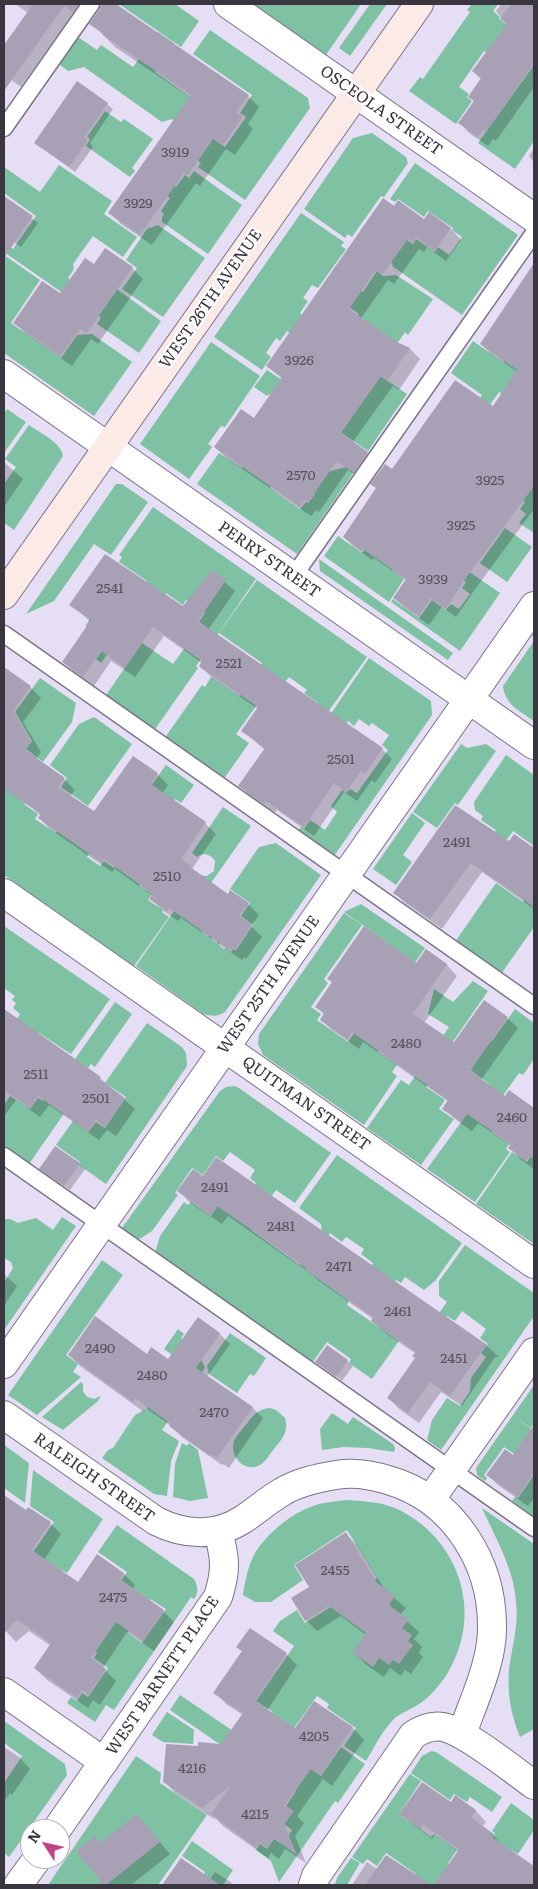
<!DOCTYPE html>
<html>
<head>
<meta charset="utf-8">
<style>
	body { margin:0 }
	#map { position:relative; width:538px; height:1889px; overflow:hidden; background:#e5def4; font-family:Literata,serif }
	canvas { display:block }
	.frame { position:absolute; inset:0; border:5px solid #39363f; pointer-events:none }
	.north { position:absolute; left:20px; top:1819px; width:50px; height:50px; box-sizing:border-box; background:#fff; border:1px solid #b0afb2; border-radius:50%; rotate:305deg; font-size:14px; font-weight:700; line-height:20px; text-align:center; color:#39363f }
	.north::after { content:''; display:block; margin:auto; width:18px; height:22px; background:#c34188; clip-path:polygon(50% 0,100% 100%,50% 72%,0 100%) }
</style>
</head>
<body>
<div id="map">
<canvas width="538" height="1889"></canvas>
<div class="frame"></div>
<div class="north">N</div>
</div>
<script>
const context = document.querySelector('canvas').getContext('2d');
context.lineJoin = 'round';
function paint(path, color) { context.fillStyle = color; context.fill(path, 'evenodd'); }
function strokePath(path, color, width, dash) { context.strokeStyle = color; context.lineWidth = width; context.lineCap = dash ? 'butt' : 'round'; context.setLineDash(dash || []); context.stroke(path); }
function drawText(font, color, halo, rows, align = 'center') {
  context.font = font + ' Literata,serif'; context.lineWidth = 4.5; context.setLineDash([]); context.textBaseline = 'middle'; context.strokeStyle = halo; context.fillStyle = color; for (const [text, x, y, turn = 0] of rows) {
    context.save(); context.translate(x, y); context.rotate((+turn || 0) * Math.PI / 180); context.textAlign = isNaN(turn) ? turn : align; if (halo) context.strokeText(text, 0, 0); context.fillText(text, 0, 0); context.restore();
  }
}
const green = new Path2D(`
	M119 4H175L199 21 181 47Z
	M253 4H361L326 55Z
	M370 4H387L350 56 339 48Z
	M472 4H498L493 11 500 17 499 19 534 44V62L523 78 484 51 459 87 469 94 467 97 472 101 456 124 409 91 420 77 423 79 470 12 467 10Z
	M210 30 308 98 310 108 245 200 198 167 201 163 197 160 208 145 172 119 162 122 84 67 68 71 59 64 78 37 97 50 101 45 133 67 158 32 174 43 155 72 193 99 181 116 225 147 246 117 240 113 252 95 193 54Z
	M534 65V141L515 169 478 143Z
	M105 111 121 122 124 119 153 139 132 168 135 171 130 177 86 146 90 139 87 137Z
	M372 133 406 157 408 163 384 197 381 196 352 237 348 234 345 238 304 209 353 138Z
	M415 163 518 235 462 315 392 266 393 264 386 259 395 232 413 244 416 239 435 252 438 247 449 255 462 237 452 230 453 228 428 211 424 217 398 199 395 202 390 199Z
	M59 165 112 201 104 214 137 237 123 257 93 236 73 264 74 269 68 278 79 286 70 298 4 252V242L13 249 36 216 4 193V167L40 192Z
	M144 165 176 187 185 175 189 178 194 171 242 205 208 254 162 222V218L164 214 161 211 170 198 136 175Z
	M301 213 344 242 341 246 346 249 318 288 312 285 303 298 308 301 300 313 316 325 304 342 287 331 280 341 276 338 266 353 271 357 262 370 214 337Z
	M158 225 205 258 163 317 122 289 137 268 126 260 147 229Z
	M4 255 40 280 11 323 61 358 77 335 92 334 132 362 94 416 4 353Z
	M332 271 363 292 377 271 383 276 396 275 433 299 408 335 405 332 390 354 350 327 359 314 342 302Z
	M114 287 161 321 139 353 97 324 101 318 73 299Z
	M473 341 503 362 512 348 530 360 518 387 534 398V417L499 392 482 416 472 409 482 395 451 373Z
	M211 342 260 376 225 427 221 426 208 444 212 447 189 479 140 444Z
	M367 367 407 394 368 451 336 429 297 448 270 488 300 509 306 502 308 503 315 494 313 492 326 472 347 467 354 472 297 554 197 484 219 453 242 468 270 429 293 411 269 394 267 396 254 387 267 370 282 380Z
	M7 409 26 422 4 453V413Z
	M29 425C40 433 61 442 63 456L14 530 4 523V484L16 467 5 459Z
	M116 484H122L148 502 111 555 94 544 54 601 26 614Z
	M534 484V533L519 523 526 514 520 509 525 502 523 500Z
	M153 507 256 579 196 666 198 668 153 732 104 698 142 643 173 664 202 624 199 622 205 613 186 600 183 605 166 593 163 597 134 617 101 663 96 659 104 648 87 635 86 625 92 616 126 611 147 581 119 562 122 557 119 555Z
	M505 528 532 547 507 582 480 563Z
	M379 529 417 534 392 570 404 579 389 602 324 556 338 536 362 553Z
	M417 536 500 593 460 651 391 602 393 599 419 618 432 600 446 610 451 604 459 609 470 594 462 588 466 582 412 544Z
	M319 559 453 653 448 660 320 571Z
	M257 580 367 657 282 777 305 722 318 703 304 693 307 690 289 677 285 682 277 677 236 734 249 743 223 780 164 739 202 685 205 687 211 677 239 696 262 663 219 633Z
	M534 641V721C520 711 505 705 503 686Z
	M369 658 431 701 432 715 334 856 298 830 301 827 304 829 310 820 325 830 337 812 331 806 342 790 346 793 350 789 357 793 388 750 382 745 389 735 372 723 369 726 359 719 354 726 348 721 345 726 328 718Z
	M40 678 76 703 72 722 43 762 26 749 32 741 15 712Z
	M94 717 132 744 88 806 61 787 67 778 50 765 79 724Z
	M461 744 467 748 486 744 496 751 458 805 455 803 437 828 413 812Z
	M25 750 39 760 17 792 27 800 24 804 38 814 35 819 56 833 78 801 91 851 87 857 100 866 104 861 114 868 136 837 142 881 139 886 152 894 148 900 163 910 162 912 169 917 134 966 4 875V781Z
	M506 755 534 775V846L513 831 489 865 477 857 496 830 481 820 483 816 475 810 474 802Z
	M166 765 194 785 181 803 175 799 156 826 143 797Z
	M223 807 251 826 211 883 202 932 208 937 210 935 213 937 211 939 217 943 218 941 220 942 219 945 224 949 226 948 231 952 233 949 236 950 253 925 241 916 250 903 230 889 259 847 276 843 321 875 225 1012C217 1017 212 1016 203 1014L136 966 199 875 207 876 214 871 215 861C211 854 203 852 197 857L192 853Z
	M412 813 425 823 403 855 412 862 396 885 373 869Z
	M496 883 523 902 528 895 534 898V927L501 974 455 942Z
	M361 904 425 948 405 977 370 970 388 943 344 912Z
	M344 913 362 925 324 979 328 983 311 1007 321 1014 317 1020 348 1042 372 1007 380 1047 378 1052 397 1065 392 1072 397 1076 364 1125 263 1055 258 1044 259 1034Z
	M4 926 110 999 71 1054 39 1033 36 1036 15 1022 20 1014 13 1008 16 1003 12 1000 15 996 4 988Z
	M473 981 488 991 443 1056 446 1059 426 1087 445 1100 439 1109 454 1119 421 1165 367 1128 401 1080 409 1085 449 1027 428 1014 434 989 453 1002Z
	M115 1002 132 1014 95 1067 91 1064 65 1100 75 1059Z
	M515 1009 534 1023V1059L523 1075 519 1073 485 1121 494 1128 492 1132 509 1144 506 1149 510 1152 475 1202 427 1169 489 1084 465 1066 468 1025 492 1041Z
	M147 1023 182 1047 186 1053 187 1066 106 1184 79 1165 80 1162 56 1145 73 1121 88 1132 96 1122 105 1128 126 1097 105 1083Z
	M234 1086 239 1088 331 1153 295 1203 276 1190 252 1225 235 1213 256 1183 250 1178 255 1170 230 1152 223 1161 216 1156 203 1175 192 1168 175 1193 178 1195 152 1231 138 1240 122 1228 220 1091 226 1087Z
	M49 1091 70 1105 29 1164 4 1146V1105L10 1096 30 1109 38 1098 43 1101Z
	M534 1151V1244L476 1204 512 1152 527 1162Z
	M337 1155 462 1243 435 1281 424 1290 405 1277 401 1283 396 1280 393 1284 370 1268 373 1263 361 1254 364 1249 346 1237 342 1242 330 1233 306 1269 300 1265 322 1234 321 1224 299 1208Z
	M184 1202 188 1205 191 1202 211 1216 218 1205 252 1227 251 1230 349 1301 347 1305 399 1341 372 1379 349 1363 351 1359 327 1342 312 1363 155 1253 160 1236Z
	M62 1217 76 1226 4 1330V1283L13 1268 11 1262 4 1258V1219H10L18 1223 36 1218 53 1230Z
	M465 1245 534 1293V1316L441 1450 427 1440 432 1420 447 1398 460 1406 470 1391 471 1378 486 1357 481 1353 488 1344 480 1338 486 1329 462 1311 455 1321 447 1316 425 1348 434 1320 447 1302 439 1296V1281Z
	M102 1260 123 1275 66 1355 78 1364 73 1372 81 1377 37 1415 8 1395Z
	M178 1329 184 1334 181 1338 205 1354 201 1359 205 1368 162 1430 179 1441 171 1461 167 1496 154 1494 102 1458 108 1450 113 1448 135 1415 146 1409 180 1361 164 1349Z
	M230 1333 266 1358 254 1376 250 1374 237 1393 209 1374 207 1366Z
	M81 1382 83 1384V1391L87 1397 94 1399 101 1396 98 1401 63 1430 42 1417Z
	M534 1385V1423L531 1428 516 1418 534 1431V1472L521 1463 523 1460 504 1447 484 1475 487 1478 485 1481 477 1475 476 1468Z
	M270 1408 276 1410 285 1418C289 1432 282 1439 274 1449 269 1455 265 1463 258 1466 243 1472 229 1455 234 1441 237 1434 244 1428 248 1422 254 1414 259 1409 270 1408Z
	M332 1413 348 1424 353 1417 393 1444 395 1448 394 1452 368 1448 343 1447 322 1450 320 1429Z
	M182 1443 187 1446 189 1443 198 1450 208 1498 190 1501 173 1497 175 1464Z
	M4 1445 29 1463 25 1503 4 1488Z
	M33 1470 103 1519 67 1573 61 1570 55 1578 28 1559 54 1522 30 1506Z
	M534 1475V1517L512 1501 515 1497 518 1498Z
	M347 1500C363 1501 380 1502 395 1508 459 1537 485 1613 447 1674 440 1685 430 1697 419 1704 411 1710 399 1713 393 1720 382 1731 374 1748 366 1761L344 1746 356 1728 327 1708 329 1704 317 1696 279 1749 281 1748 321 1776 341 1747 365 1764 338 1803 335 1801 279 1882 271 1861 256 1850 260 1844 267 1849 274 1839 282 1844 292 1830 284 1824 293 1811 286 1806 296 1791 252 1743 273 1712 256 1701 294 1646 273 1631 280 1621 297 1610 305 1623 377 1578 347 1530 294 1565 303 1580 271 1602H255L243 1595C245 1581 248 1566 255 1553 269 1531 294 1511 319 1504 328 1502 338 1501 347 1500Z
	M482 1508 534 1544V1729L520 1737C511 1715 507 1693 509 1669 512 1646 519 1625 516 1601 514 1569 495 1537 482 1508Z
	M117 1525 194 1579C198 1587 199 1592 194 1599L191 1597 114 1710 106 1705 95 1722 67 1703 71 1697 77 1701 82 1693 88 1697 108 1668 94 1658 97 1653 82 1643 84 1599 129 1630 128 1633 142 1643 166 1609 150 1599 148 1601 120 1582 127 1572 98 1552Z
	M180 1695 258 1748 247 1763 170 1710Z
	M167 1712 194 1730 193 1744 163 1742 152 1735Z
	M4 1721 65 1764 67 1775 9 1857 4 1853V1783L22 1756 4 1743Z
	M431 1751 436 1752 502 1797 492 1812 470 1797 467 1802 454 1794 450 1800 411 1773 422 1756Z
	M136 1756 161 1773 160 1783 207 1815 158 1885H48Z
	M410 1774 421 1781 399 1814 431 1837 434 1834 457 1850 448 1863 467 1877 462 1885 452 1880 449 1885H409L416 1874 386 1853 377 1866 367 1859 363 1864 352 1857Z
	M511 1803 534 1820V1830L518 1854 511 1850 490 1880 493 1883 492 1885H463L486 1852 484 1849 495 1833 492 1831Z
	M192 1841 233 1870 223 1885H203L207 1880 203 1877 205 1872 182 1856Z
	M351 1858 360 1863 347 1885H335L337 1878Z`);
const shadow = new Path2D(`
	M15 4H98L64 35 60 32 21 87 4 75V47L28 13Z
	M101 4 108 7 110 4H114L248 96 259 107 248 124 253 129 235 155 226 149 200 186 196 183 152 245 121 224 110 213 191 98 115 47 91 23 101 10Z
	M501 4H534V87L496 141 493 139 488 146 469 133 460 123 475 101 482 80 473 71 507 25 496 11Z
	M107 104 113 109 90 143 93 147 75 172 36 143Z
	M534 148V162L529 156Z
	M4 197 38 223 21 247 4 235Z
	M394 208 424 220 429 214 451 229 461 240 446 261 427 247 424 252 419 249 394 284 388 280 361 318 396 343 410 349 420 359 399 390 393 386 352 443 367 453 378 464 365 482 348 470 319 512 316 510 311 516 226 458 215 447 254 420 282 379 267 366Z
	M132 268 143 279 98 344 91 339 72 366 26 334 15 323 60 295Z
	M522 283 534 291V509L473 592 456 617 442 607 429 625 404 607 395 598 407 581 374 558 372 560 354 547 344 537 377 489 372 484 493 408 518 372 491 354 481 344Z
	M4 462 23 479 4 507Z
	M213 572 235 591 208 630 382 749 392 759 375 783 372 780 357 801 344 792 314 836 277 810 274 813 250 796 240 786 265 750 243 731 258 709 212 678 200 665 202 663 164 636 135 677 111 661 94 686 74 672 64 662 91 622 71 605 183 608Z
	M8 671 30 687 41 698 23 722 41 752 36 759 64 779 75 790 70 796 94 813 157 774 168 785 163 792 205 823 216 834 192 869 228 896 248 904 259 915 251 926 262 937 246 959 244 957 242 960 181 918 178 921 162 910 151 899 153 896 115 869 112 872 50 829 39 818 41 816 28 804 4 787V677Z
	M514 835 534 849V909L482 872 442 929 405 903 394 892 509 843Z
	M426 951 447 965 457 976 424 1023 454 1044 507 1018 518 1028 481 1080 505 1097 509 1092 534 1110V1169L520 1159 510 1148 511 1146 478 1123 472 1131 455 1119 444 1108 449 1102 363 1042 359 1049 332 1030 321 1020 325 1015 316 1007 333 983 329 979 416 965Z
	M4 1011 100 1078 135 1109 116 1136 107 1130 99 1140 49 1105 40 1117 16 1100 4 1116Z
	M216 1159 489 1348 499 1357H495L462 1406 441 1392 419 1423 399 1409 389 1398 416 1359V1354L383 1331 372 1321 373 1319 319 1281 311 1274 228 1216 222 1224 189 1202 179 1191 203 1178Z
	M79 1164 85 1169 70 1190 47 1174Z
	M4 1274 17 1286 4 1306Z
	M220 1334 230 1344 207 1377 253 1408 263 1418 229 1468 223 1464 222 1465 182 1437 171 1426 146 1408 144 1412 80 1366 69 1355H147L169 1361Z
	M347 1361 353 1366 342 1381 317 1362Z
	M534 1427V1498L528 1506 498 1485 488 1475 514 1457Z
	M4 1496 26 1511 28 1509 50 1523 61 1534 44 1560 79 1584 98 1556 124 1574 135 1585 132 1589 163 1611 174 1622 154 1651 127 1632 103 1668 116 1681 100 1705 93 1700 88 1708 46 1679 35 1668 51 1646 29 1631 16 1642 4 1629Z
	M346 1534 357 1545 385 1590 406 1608 400 1615 419 1632 414 1639 422 1647 419 1653 423 1657 411 1674 405 1670 401 1676 390 1668 384 1677 365 1664 354 1652 366 1635 341 1616 317 1631 306 1620 311 1587Z
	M238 1647 286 1654 297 1665 267 1711 296 1730 315 1702 353 1728 364 1740 332 1786 323 1779 297 1816 304 1823 295 1836 306 1863 285 1849 279 1859 271 1853 268 1858 223 1826 215 1818 214 1819 175 1793 164 1781 199 1747 222 1745 243 1715 226 1704 215 1692 243 1652Z
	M4 1747 19 1757 30 1769 12 1795 10 1793 4 1802Z
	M455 1797 476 1811 486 1822 482 1827 493 1835 503 1846 534 1868V1885H436L459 1852 435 1835 432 1839 412 1824 401 1814 451 1803Z
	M137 1816 170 1854 131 1885H105L78 1851 101 1844Z
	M181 1859 210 1879 215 1872 235 1885H163Z
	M367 1862 377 1869 415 1875 425 1885H352Z`);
const building = new Path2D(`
	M33 4H79L73 12 64 6 4 91V45Z
	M101 4H116L249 95 236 113 243 117 223 145 214 138 188 175 184 173 140 235 108 213 191 95 103 35 104 34 89 24 99 10Z
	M511 4H534V63L486 132 483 130 478 137 458 123 474 101 468 97 481 78 472 71 507 24 500 19Z
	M77 81 108 103 84 138 88 140 69 167 34 143Z
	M4 196 33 216 4 258Z
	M383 198 394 206 398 200 424 219 429 212 451 228 435 251 416 237 413 242 408 239 383 274 376 270 349 309 397 342 410 348 388 380 381 376 341 433 368 452 354 473 337 461 308 502 305 500 300 507 214 447 241 409 254 418 282 377 266 366Z
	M105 248 133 267 87 333 80 329 60 356 13 323 42 281 60 293 85 258 94 264Z
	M534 263V486L463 582 446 609 431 598 419 616 393 598 406 579 363 549 362 551 343 537 376 488 370 484 385 464 392 469 455 380 493 406 517 370 480 344Z
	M105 554 183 606 212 570 226 580 198 621 383 748 365 774 361 771 346 792 334 783 304 827 266 801 264 804 238 786 265 748 241 731 258 707 201 668 199 666 202 661 153 627 125 668 101 651 83 677 62 662 91 620 69 605Z
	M4 667 31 686 13 711 31 741 25 750 65 778 58 787 94 811 133 756 158 773 151 784 206 822 181 859 191 866 190 867 228 894 230 890 249 903 239 916 252 925 235 949 233 947 231 950 225 947 169 908 167 911 149 899 153 894 104 859 101 862 38 818 41 814 4 789Z
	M455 805 509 841 514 834 534 848V907L471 863 430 919 393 893Z
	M364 926 416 963 426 949 447 964 413 1014 454 1042 484 1000 508 1017 470 1071 505 1096 509 1090 534 1108V1159L529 1156 526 1161 508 1148 511 1144 467 1114 461 1122 442 1109 448 1100 352 1032 347 1039 320 1020 324 1013 315 1007 332 982 327 979Z
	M4 1009 101 1077 99 1079 125 1098 105 1127 96 1120 88 1131 38 1096 30 1108 4 1090Z
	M55 1146 80 1163 64 1186 39 1169Z
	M216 1157 490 1347H485L450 1396 430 1382 408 1413 387 1398 415 1358 412 1356 416 1352 371 1321 373 1317 307 1271 308 1269 217 1206 211 1215 177 1191 193 1169 203 1176Z
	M95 1316 147 1354 151 1347 168 1359 198 1317 220 1333 196 1368 253 1407 217 1458 212 1454 210 1456 181 1435 169 1426 171 1424 135 1398 133 1402 68 1355Z
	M327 1345 348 1360 336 1377 315 1362Z
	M534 1425V1472L518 1497 486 1475 505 1449 513 1455Z
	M4 1495 26 1510 28 1507 51 1522 32 1550 78 1582 97 1554 124 1573 120 1579 164 1610 143 1641 116 1622 91 1658 106 1669 88 1695 82 1690 77 1698 34 1668 51 1643 17 1620 4 1633Z
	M346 1532 377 1583 395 1596 389 1605 409 1620 402 1628 412 1635 408 1641 413 1645 399 1664 393 1660 389 1665 379 1658 373 1667 353 1653 366 1633 329 1606 305 1621 291 1598 309 1587 295 1565Z
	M250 1628 287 1653 255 1701 295 1728 314 1701 353 1727 321 1775 311 1769 285 1805 294 1811 284 1824 297 1855 274 1838 267 1848 260 1843 256 1848 211 1814 231 1785 202 1808 163 1782 166 1744 198 1746V1742L221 1744 243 1713 213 1693 242 1651 236 1647Z
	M422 1782 451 1802 455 1795 476 1810 471 1818 494 1834 492 1837 534 1866V1885H434L459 1849 423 1825 421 1829 399 1814Z
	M137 1814 160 1842 106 1885H104L76 1851 95 1836 100 1843Z
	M386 1855 432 1885H365Z
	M181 1858 220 1885H162Z`);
const lane = new Path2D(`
	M4 128 91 4
	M293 577 534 233
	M4 634 534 1006
	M4 1156 534 1528`);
const street = new Path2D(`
	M228 4 534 218
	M4 374 534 745
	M4 893 534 1264
	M4 1364 534 606
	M4 1415 156 1521C184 1535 215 1537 242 1520 256 1511 268 1500 282 1492 298 1482 318 1478 336 1475 353 1472 372 1475 388 1480 454 1499 493 1563 492 1629 492 1663 473 1702 462 1734
	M431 1499 534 1352
	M4 1692 104 1762
	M57 1829 218 1597C227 1569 225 1558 218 1530
	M18 1885 37 1859
	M313 1885 316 1876 413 1735C422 1729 432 1725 443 1727 465 1731 513 1770 534 1785`);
const secondary = new Path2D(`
	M4 595 419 4`);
const numberNames = [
	["3919",175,153],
	["3929",138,204],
	["3926",299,361],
	["2570",301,476],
	["3925",490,481],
	["3925",461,526],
	["3939",433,580],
	["2541",110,589],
	["2521",229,664],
	["2501",341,760],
	["2491",457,843],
	["2510",167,877],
	["2480",406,1044],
	["2511",36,1075],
	["2501",96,1099],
	["2460",512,1118],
	["2491",215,1188],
	["2481",281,1227],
	["2471",339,1267],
	["2461",398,1312],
	["2490",100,1349],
	["2451",454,1359],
	["2480",152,1376],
	["2470",214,1413],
	["2455",335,1571],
	["2475",113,1598],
	["4205",314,1737],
	["4216",192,1769],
	["4215",255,1815]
];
const streetNames = [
	["OSCEOLA STREET",381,111,35],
	["WEST 26TH AVENUE",211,299,-55],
	["PERRY STREET",269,560,35],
	["WEST 25TH AVENUE",269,985,-55],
	["QUITMAN STREET",306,1104,35],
	["RALEIGH STREET",94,1478,35],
	["WEST BARNETT PLACE",163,1676,-56]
];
paint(green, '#7ec2a3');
paint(shadow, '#0003');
paint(building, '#a8a1b6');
strokePath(lane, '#7a7488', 19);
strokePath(street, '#7a7488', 30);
strokePath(secondary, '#7a7488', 30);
strokePath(lane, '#fff', 16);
strokePath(street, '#fff', 28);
strokePath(secondary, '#fbeae5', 28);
drawText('14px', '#55515d', null, numberNames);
drawText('16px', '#39363f', '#fff', streetNames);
</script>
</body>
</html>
